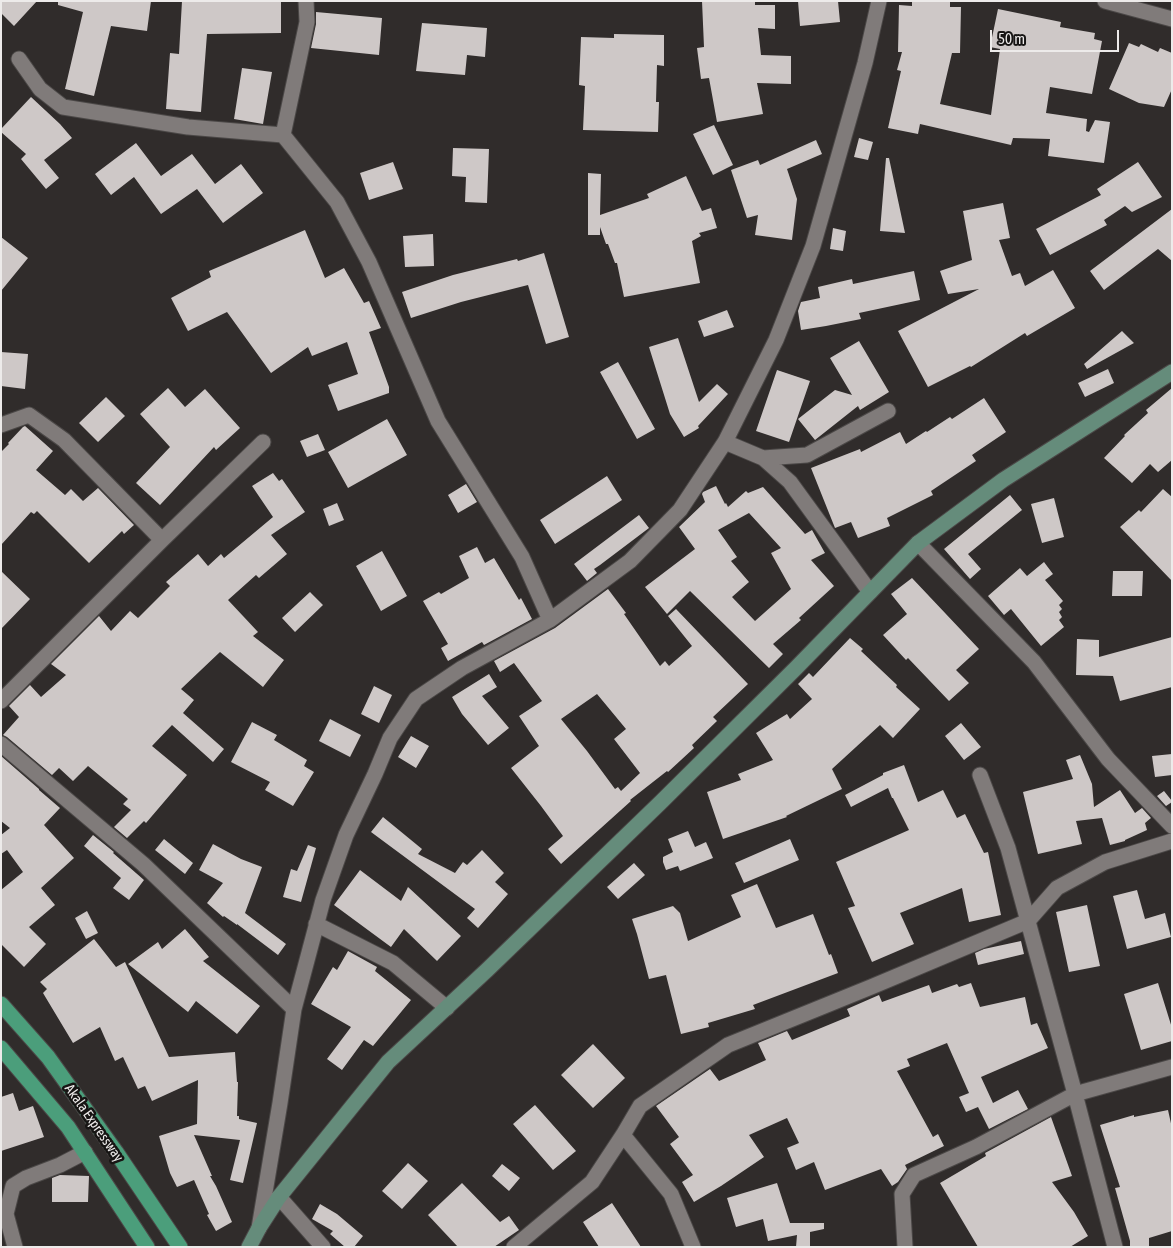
<!DOCTYPE html>
<html>
<head>
<meta charset="utf-8">
<style>
	body { margin:0 }
	#map { position:relative; width:1173px; height:1248px; overflow:hidden; background:#302c2b; font-family:"Asap Condensed",sans-serif }
	canvas { display:block }
	.frame { position:absolute; inset:0; border:2px solid #edebea; pointer-events:none }
	.scale { position:absolute; left:990px; top:30px; width:129px; height:22px; box-sizing:border-box; border:2px solid #edebea; border-top:0; padding-left:6px; font-size:15px; line-height:18px; white-space:nowrap; color:#edebea; -webkit-text-stroke:4px #171514; paint-order:stroke }
</style>
</head>
<body>
<div id="map">
<canvas width="1173" height="1248"></canvas>
<div class="frame"></div>
<div class="scale">50 m</div>
</div>
<script>
const context = document.querySelector('canvas').getContext('2d');
context.lineJoin = 'round';
function paint(path, color) { context.fillStyle = color; context.fill(path, 'evenodd'); }
function strokePath(path, color, width, dash) { context.strokeStyle = color; context.lineWidth = width; context.lineCap = dash ? 'butt' : 'round'; context.setLineDash(dash || []); context.stroke(path); }
function drawText(font, color, halo, rows, align = 'center') {
  context.font = font + ' "Asap Condensed",sans-serif'; context.lineWidth = 5; context.setLineDash([]); context.textBaseline = 'middle'; context.strokeStyle = halo; context.fillStyle = color; for (const [text, x, y, turn = 0] of rows) {
    context.save(); context.translate(x, y); context.rotate((+turn || 0) * Math.PI / 180); context.textAlign = isNaN(turn) ? turn : align; if (halo) context.strokeText(text, 0, 0); context.fillText(text, 0, 0); context.restore();
  }
}
const building = new Path2D(`
	M1 1H37L14 26 1 13Z
	M58 1H151L147 31 111 26 94 96 65 89 83 12 58 5Z
	M182 1H281V33L207 34 201 112 166 109 170 53 179 54Z
	M702 1H755V5H775V29L758 28 761 55 791 56V84L757 83 763 114 717 122 709 78 701 79 697 48 704 47Z
	M798 1H838L840 22 800 26Z
	M912 1H950V7H961L960 53H952L940 104 991 115 1000 49 990 47 998 9 1061 22 1060 27 1095 33 1094 39 1102 41 1092 94 1050 87 1046 113 1087 119 1086 131 1089 132 1095 120 1110 122 1104 163 1048 156 1050 139 1013 138 1011 145 920 124 918 134 888 128 901 71 897 70 902 52H898L899 5 912 6Z
	M316 12 382 18 379 55 311 48 316 24Z
	M422 23 487 28 485 57 467 55 465 75 416 71Z
	M614 34 664 35V66L657 65 656 102H659L658 132 583 130 585 86 579 85 581 37 614 38Z
	M1129 43 1139 47 1141 44 1158 52 1160 48 1172 53V89L1164 107 1139 103 1109 89Z
	M242 68 272 72 263 124 234 119Z
	M31 97 60 124 72 138 44 160 59 178 46 189 21 159 26 154 1 132V129Z
	M714 125 733 165 713 175 693 134Z
	M859 138 873 142 868 160 854 157Z
	M816 140 822 154 787 169 797 199 792 240 755 235 758 215 747 218 731 170 758 160 760 165Z
	M136 143 161 176 192 154 215 184 241 164 263 193 223 223 197 189 161 214 134 177 111 195 95 174Z
	M453 148 489 149 487 203 465 202 466 177 452 176Z
	M886 158H889L905 233 880 231Z
	M393 162 403 189 369 200 360 173Z
	M1138 162 1162 197 1132 212 1125 206 1104 220 1107 225 1050 255 1036 229 1101 195 1097 189Z
	M588 173 601 174 600 215 649 198 647 194 686 176 702 211 711 208 717 228 699 233 701 236 692 241 700 283 624 297 617 263H615L608 244H606L600 227V235H588Z
	M1003 203 1010 238 999 240 1012 276 1020 273 1025 286 1053 270 1075 308 1027 336 1025 333 971 367 970 366 928 387 898 331 979 289 948 294 940 271 972 260 963 211Z
	M1172 209V261L1158 249 1104 290 1090 271Z
	M833 228 846 231 843 251 830 249Z
	M305 230 325 278 344 268 364 303 369 301 381 328 369 332 389 387V393L338 411 328 385 358 374 347 342 312 356 308 347 271 373 227 312 188 331 171 298 211 277 209 271Z
	M433 234 434 266 405 267 403 236Z
	M1 237 28 258 1 291Z
	M544 253 569 337 546 344 528 285 461 302 411 318 402 292 453 275 517 259 518 261Z
	M914 271 920 300 859 313 861 319 826 326 801 330 798 311 801 302 820 298 818 287 852 279 853 284Z
	M727 310 734 327 704 337 698 321Z
	M1122 331 1134 343 1087 369 1084 364Z
	M678 338 699 402 717 384 728 394 698 426 699 428 684 437 670 414 649 347Z
	M859 341 889 392 860 410 858 406 815 440 798 419 835 390 852 395 830 358Z
	M1 352 28 354 25 389 1 386Z
	M618 362 655 429 637 439 600 372Z
	M1108 369 1114 383 1085 397 1078 383Z
	M777 370 810 381 789 442 756 431Z
	M168 388 185 407 205 389 240 428 216 450 214 447 160 505 136 483 170 447 140 414Z
	M1172 388V460L1158 472 1150 464 1132 483 1104 458 1125 436 1124 435 1148 413 1146 410Z
	M106 397 125 416 98 442 79 423Z
	M984 398 1006 432 972 455 976 461 931 491 933 495 887 518 890 526 858 538 851 522 835 528 811 468 860 449 861 452 900 432 906 444 926 431 927 432 950 417 952 419Z
	M387 419 407 455 348 488 328 452Z
	M25 426 53 451 36 470 65 495 71 489 83 501 98 488 134 525 124 534 122 531 89 563 37 511 34 514 31 512 1 545V452L9 444 8 443 23 427Z
	M318 434 325 450 307 457 300 441Z
	M273 473 279 481 282 479 305 512 271 535 287 554 259 578 256 575 228 600 258 632 253 636 284 660 263 687 220 652 181 689 194 700 183 713 224 749 213 762 172 725 152 746 187 775 146 823 144 821 127 838 114 827 131 810 123 804 128 799 88 766 73 781 59 768 52 775 7 737 3 735 19 717 9 706 30 685 41 697 66 675 51 664 99 616 111 631 130 611 138 618 170 586 166 582 198 554 208 566 221 554 224 558 273 517 252 486Z
	M607 476 622 500 555 544 540 520Z
	M466 484 477 502 458 513 448 495Z
	M716 486 725 504 726 503 728 507 746 491 748 493 763 487 805 534 812 530 825 553 811 560 834 586 799 618 801 620 773 644 783 654 769 668 690 591 667 614 645 587 695 549 679 527 705 502 702 494 703 492ZM749 513 781 548 771 553 791 589 755 621 732 597 749 582 731 561 737 557 718 530Z
	M1163 489 1172 497V581L1120 527 1139 510 1141 512Z
	M1010 495 1022 510 968 554 981 569 970 579 944 549Z
	M1054 498 1064 537 1042 543 1031 504Z
	M337 503 344 520 329 526 323 509Z
	M639 515 649 528 600 565 594 569 597 573 587 581 574 564Z
	M477 547 485 563 494 558 519 600 521 598 532 619 484 645 482 642 448 661 441 648 448 644 423 601 439 592 441 594 469 578 459 556Z
	M382 551 407 596 381 611 356 566Z
	M1044 562 1053 574 1045 580 1063 601 1059 605 1062 609 1059 612 1062 617 1059 620 1064 627 1041 646 1011 609 1004 615 988 596 1020 568 1027 576Z
	M1 571 30 599 1 629Z
	M1113 571H1143L1142 596H1112Z
	M912 578 979 649 956 670 969 683 949 701 908 658 906 660 883 635 907 614 891 594Z
	M608 589 626 613 624 614 660 666 665 661 669 666 692 646 668 616 676 609 748 684 713 717 717 721 692 745 694 748 668 772 667 771 630 800 631 801 561 864 548 849 563 836 541 806 511 768 539 746 519 716 542 701 514 663 500 672 494 661 555 628ZM597 694 626 729 614 739 640 773 621 791 618 787 615 789 587 751 561 719Z
	M310 592 323 605 295 632 282 618Z
	M1172 637V687L1120 701 1113 676 1076 675 1077 639 1099 640V657Z
	M850 638 863 649 861 651 897 685 896 687 920 709 893 738 880 725 832 769 842 789 786 816 787 817 723 839 707 792 741 780 738 774 773 760 756 733 787 714 790 719 812 699 798 684 809 673 813 677Z
	M489 674 497 687 482 696 509 728 488 745 462 714 452 697Z
	M374 686 392 695 379 723 361 714Z
	M330 719 361 735 350 757 319 741Z
	M252 722 277 735 274 740 307 760 304 766 314 772 293 806 265 790 270 782 231 762Z
	M961 723 981 747 964 760 945 736Z
	M411 736 429 746 416 768 398 757Z
	M1172 754V775L1155 777 1152 756Z
	M1080 755 1092 784 1094 807 1120 790 1135 813 1142 808 1151 818 1145 823 1147 830 1125 840V841L1110 845 1102 818 1076 821 1082 844 1038 854 1023 792 1073 779 1066 760Z
	M1 756 39 789V790L60 808 44 825 74 858 41 888 55 905 29 927 46 944 24 967 1 944V890L23 872 7 850 1 854V835L10 828 1 821Z
	M904 765 918 802 943 790 957 818 965 814 984 853 988 852 1001 915 969 922 962 888 900 913 914 944 872 962 848 908 855 906 836 862 909 830 893 798H892L888 788 851 807 845 795 883 775V773Z
	M1164 791 1172 801V802L1166 806 1157 796Z
	M383 817 422 849 418 854 455 873 463 862 467 865 482 850 504 873 495 882 508 894 478 928 467 918 475 909 371 832Z
	M688 831 695 847 706 842 713 858 680 871 678 866 666 870 663 862V857L673 852 668 839Z
	M93 835 114 852 113 853 144 880 129 900 113 888 121 878 84 846Z
	M164 839 193 863 185 874 155 850Z
	M790 839 799 860 744 883 735 863Z
	M213 844 241 859 262 867 245 913 286 944 278 955 237 924V925L224 916 223 917 207 903 223 883 199 870Z
	M308 845 316 848 301 902 283 897 291 869 297 871Z
	M634 863 645 875 618 899 607 887Z
	M360 870 401 901 408 887 461 936 437 961 404 929 391 947 334 905Z
	M757 884 776 928 813 914 829 955 831 954 838 973 753 1005 755 1009 708 1023 709 1027 681 1034 666 975 649 979 637 934 632 919 673 906 680 913 688 941 741 917 731 895Z
	M1137 890 1145 919 1165 913 1171 937 1127 949 1113 896Z
	M1087 905 1100 966 1069 972 1056 912Z
	M87 911 98 933 86 939 75 918Z
	M185 929 209 957 203 961 260 1006 237 1034 196 1001 188 1012 128 964 158 942 162 949Z
	M94 939 116 967 125 962 169 1057 235 1052 237 1082H238L237 1116H239V1119L257 1123 243 1183 230 1180 240 1140 194 1135 212 1176H210L216 1186 232 1222 216 1231 207 1215 209 1214 194 1180 177 1187 170 1173 159 1136 197 1124 198 1080 152 1101 145 1086 138 1089 123 1057 115 1061 100 1027 73 1043 43 993 47 989 40 982Z
	M1021 941 1024 954 978 965 975 953 984 949Z
	M348 951 377 967 375 971 411 1000 373 1046 364 1040 342 1070 327 1059 351 1027 311 1004 333 967 337 970Z
	M971 983 980 1007 1025 997 1031 1025 1037 1023 1048 1048 981 1077 993 1103 1018 1090 1028 1109 989 1129 978 1107 966 1112 959 1097 969 1093 947 1043 907 1059 910 1066 897 1071 933 1137 938 1134 944 1146 905 1165 907 1169 898 1182 892 1186 881 1169 825 1190 814 1162 796 1170 787 1148 799 1143 787 1118 749 1135 764 1157 721 1186 694 1202 682 1182 693 1175 670 1144 679 1137 656 1106 710 1069 719 1081 766 1060 758 1043 787 1031 792 1040 850 1016 847 1009 879 995 882 1002 929 985 932 993 957 984 959 987Z
	M1158 983 1172 1028V1041L1141 1050 1124 994Z
	M593 1044 625 1078 593 1108 561 1075Z
	M13 1093 19 1111 33 1106 44 1137 1 1151V1097Z
	M535 1105 576 1151 553 1170 513 1124Z
	M1168 1110 1172 1128V1231L1149 1238V1247H1130V1241L1115 1188 1120 1187 1100 1125 1134 1115V1117Z
	M1051 1117 1072 1176 1052 1182 1074 1212 1088 1236 1070 1247H978L940 1183 986 1156 985 1153Z
	M408 1163 428 1181 402 1209 382 1191Z
	M502 1164 520 1178 509 1191 492 1176Z
	M60 1175 89 1176 88 1202H52V1178Z
	M462 1183 500 1222 509 1216 519 1230 494 1247H458L428 1215Z
	M777 1183 790 1223H824V1229L810 1232V1247H796L797 1235 768 1241 763 1219 736 1227 727 1198Z
	M612 1203 641 1247H599L583 1222Z
	M320 1204 337 1214 363 1236 354 1247H345L330 1234 333 1231 312 1219Z`);
const street = new Path2D(`
	M1105 1 1172 19
	M19 59 40 89 63 107 188 127 283 135 337 202 369 262 438 421 522 557 550 620
	M283 135 307 22 306 1
	M1 425 29 415 64 440 162 540
	M725 442 763 458 790 482 870 592
	M763 458 807 455 888 411
	M918 543 1034 662 1108 759 1172 826
	M1 701 162 540 263 442
	M1 744 143 864 294 1009
	M980 775 1008 848 1075 1094 1115 1247
	M316 924 393 963 447 1008
	M623 1135 671 1194 693 1247
	M279 1197 323 1247
	M6 1214 13 1186 26 1178 60 1165 85 1152
	M1 1215 6 1214 15 1247
	M259 1228 280 1103 294 1009 323 900 346 835 375 774 390 738 416 699 462 668 550 620 630 561 680 510 725 442 776 340 813 246 865 63 879 1
	M514 1247 592 1182 623 1135 640 1106 728 1045 871 987 1028 921 1057 888 1105 862 1172 841
	M905 1247 902 1194 914 1175 976 1147 1075 1094 1172 1067`);
const secondary = new Path2D(`
	M249 1247 259 1228 279 1197 388 1062 487 970 660 803 796 668 918 543 1003 480 1172 372`);
const primary = new Path2D(`
	M1 1004 48 1057 116 1152 180 1247
	M1 1048 68 1127 147 1247`);
const streetNames = [
	["Akala Expressway",94,1123,55]
];
paint(building, '#cec8c7');
strokePath(street, '#4b4847', 17);
strokePath(secondary, '#4b4847', 17);
strokePath(primary, '#4b4847', 17);
strokePath(street, '#807b7a', 15);
strokePath(secondary, '#658c7b', 15);
strokePath(primary, '#4b9e7b', 15);
drawText('14px', '#edebea', '#171514', streetNames);
</script>
</body>
</html>
